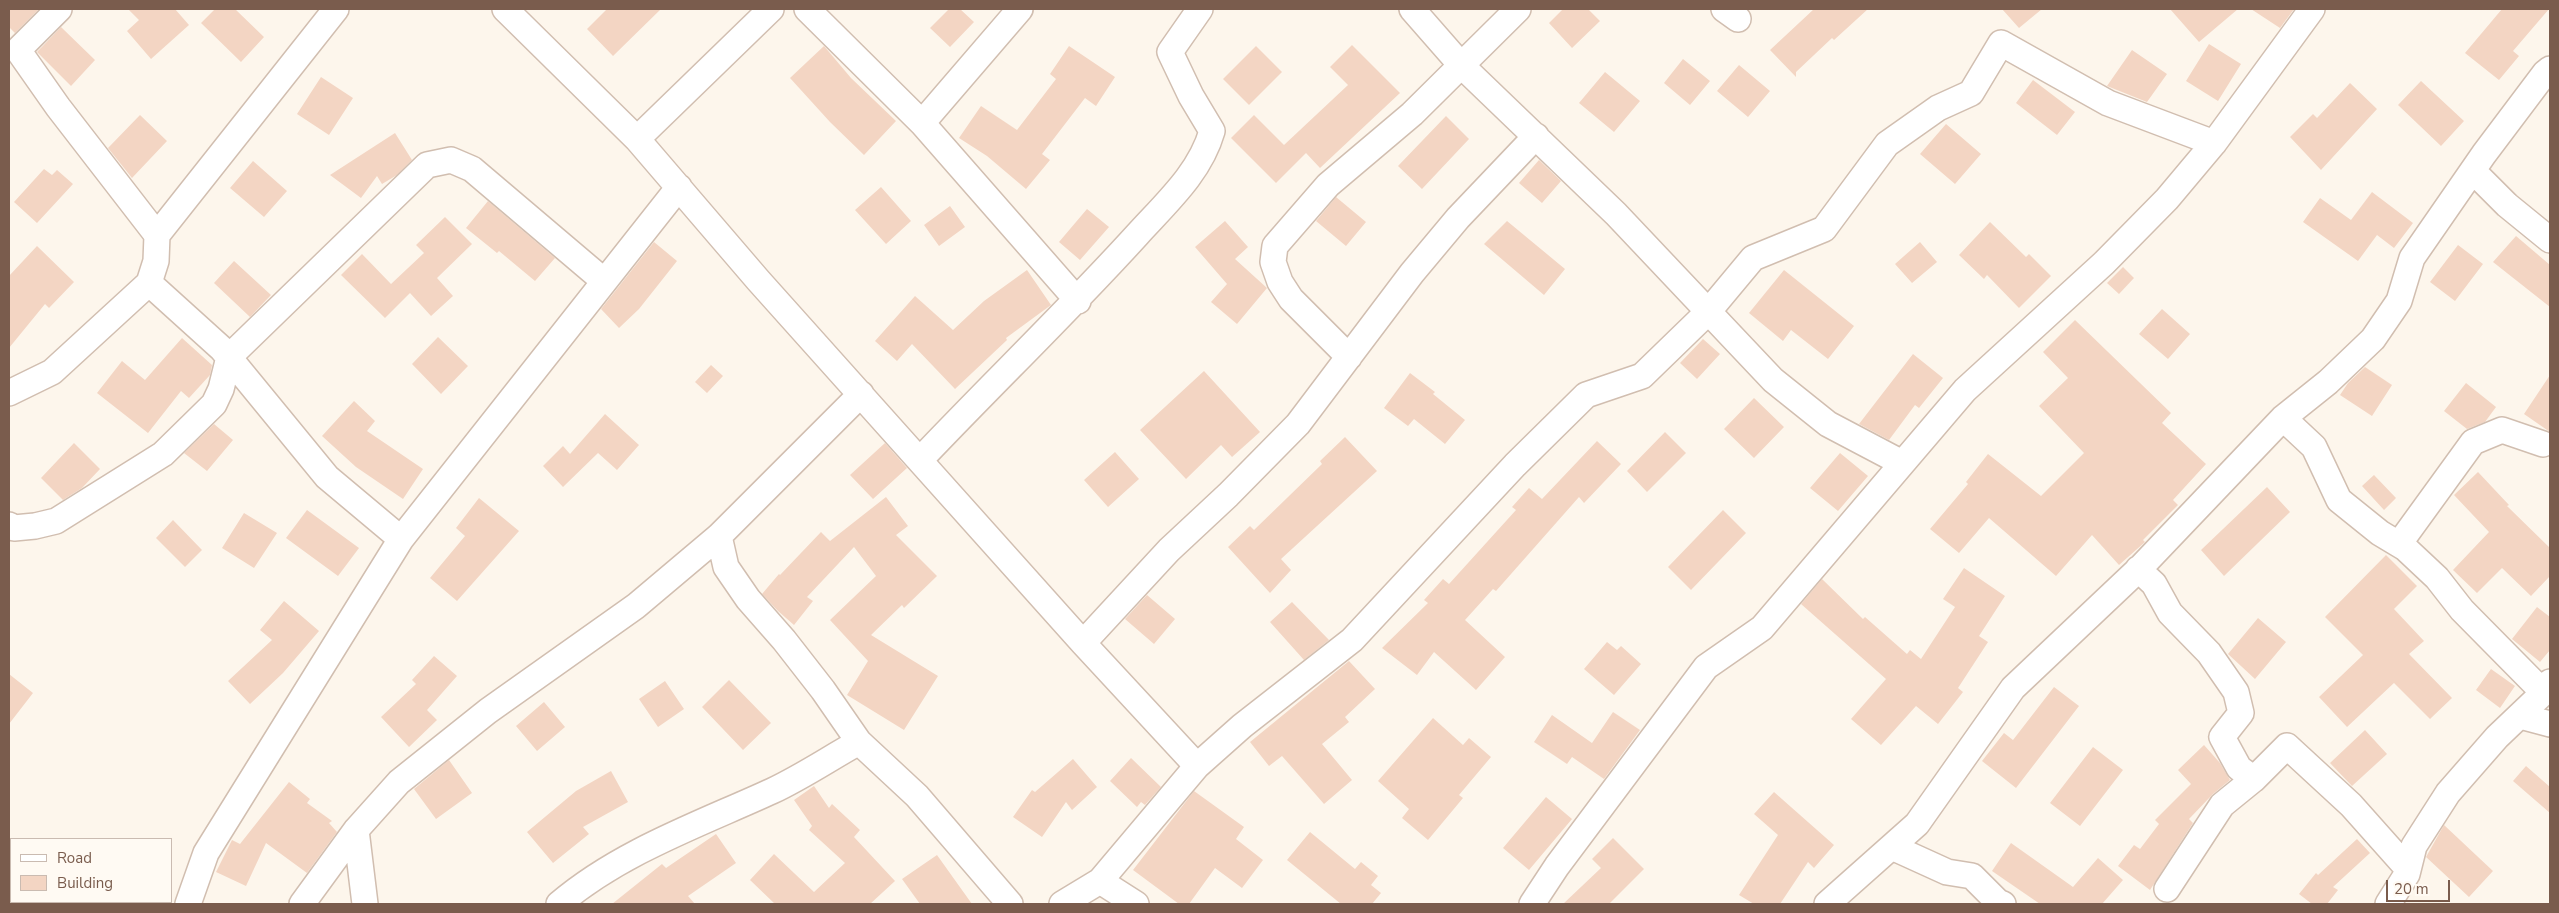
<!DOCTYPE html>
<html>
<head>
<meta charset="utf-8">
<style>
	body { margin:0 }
	#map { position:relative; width:2559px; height:913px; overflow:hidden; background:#fdf6ec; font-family:"Nunito Sans",sans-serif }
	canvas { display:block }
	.frame { position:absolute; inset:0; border:10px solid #7a5c4d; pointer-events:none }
	.legend { position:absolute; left:10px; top:838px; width:162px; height:65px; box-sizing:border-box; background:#fffaf3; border:1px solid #cabbb1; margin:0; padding:6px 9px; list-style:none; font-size:15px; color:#7a5c4d }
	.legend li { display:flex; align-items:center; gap:10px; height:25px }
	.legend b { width:25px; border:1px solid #cabbb1 }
	.scale { position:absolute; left:2386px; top:880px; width:64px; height:22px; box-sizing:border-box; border:2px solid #7a5c4d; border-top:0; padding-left:6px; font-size:15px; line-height:18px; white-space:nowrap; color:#7a5c4d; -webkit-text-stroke:4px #fffaf3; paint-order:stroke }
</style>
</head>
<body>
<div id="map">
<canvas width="2559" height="913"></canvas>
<div class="frame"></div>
<ul class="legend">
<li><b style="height:6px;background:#fff"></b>Road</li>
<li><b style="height:14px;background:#f3d5c3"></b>Building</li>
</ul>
<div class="scale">20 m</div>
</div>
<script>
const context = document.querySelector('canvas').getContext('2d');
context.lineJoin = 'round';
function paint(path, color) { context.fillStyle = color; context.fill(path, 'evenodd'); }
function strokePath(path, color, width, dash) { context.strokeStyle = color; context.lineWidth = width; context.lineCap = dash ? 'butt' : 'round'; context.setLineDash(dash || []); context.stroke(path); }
const building = new Path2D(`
	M9 9H39L15 33 9 27Z
	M128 9H175L189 25 151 59 127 31 139 20Z
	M215 9H235L264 37 241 62 201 23Z
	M607 9H661L613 56 587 29Z
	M949 9H960L974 22 950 47 930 28Z
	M1563 9H1588L1600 21 1572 48 1549 23Z
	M1814 9H1868L1834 40 1832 38 1796 72V77L1770 50Z
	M2002 9H2042L2019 28Z
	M2170 9H2238L2199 42Z
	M2251 9H2294L2280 28Z
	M2502 9H2549L2513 51 2519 56 2499 80 2465 53Z
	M61 27 95 60 71 86 37 52Z
	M2209 44 2241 64 2218 101 2186 81Z
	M1352 45 1400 93 1320 168 1306 153 1276 183 1231 138 1254 115 1284 145 1348 85 1330 67Z
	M824 46 851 78 896 121 864 155 830 122 790 78Z
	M1069 46 1115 77 1096 106 1085 98 1042 154 1050 160 1026 189 987 156 959 138 981 106 1017 130 1056 79 1050 74Z
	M1256 46 1282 72 1249 105 1223 79Z
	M2132 50 2167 74 2147 102 2107 86Z
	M1683 59 1710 81 1690 105 1664 83Z
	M1739 65 1770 91 1748 117 1717 91Z
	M1605 72 1640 101 1614 132 1579 103Z
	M321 77 353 98 329 135 297 114Z
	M2033 80 2075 112 2057 135 2016 103Z
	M2421 81 2464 121 2441 146 2398 105Z
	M2350 83 2377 109 2321 170 2290 137 2313 114 2317 118Z
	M140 115 167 141 132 178 108 148Z
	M1446 116 1469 139 1422 189 1398 166Z
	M1946 124 1981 154 1955 184 1920 154Z
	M395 133 412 160 397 175 382 184 377 176 361 198 330 175Z
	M1539 160 1561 181 1542 203 1519 183Z
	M253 161 287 191 264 217 230 188Z
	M44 169 52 175 57 170 73 184 37 223 14 202Z
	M881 187 911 221 886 244 855 210Z
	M2372 192 2413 223 2394 248 2377 235 2358 261 2303 222 2320 198 2351 220Z
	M1336 197 1366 222 1346 246 1316 221Z
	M488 201 555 258 535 281 499 251 497 253 466 228Z
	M950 206 965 227 939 246 924 225Z
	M1087 209 1109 227 1080 260 1059 242Z
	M445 217 472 244 437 278 453 296 431 316 410 293 385 318 341 275 362 254 391 284 424 253 416 245Z
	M1225 221 1248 247 1235 259 1267 288 1237 324 1211 302 1227 284 1195 247Z
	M1507 221 1565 269 1544 295 1484 244Z
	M1990 222 2026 257 2029 254 2051 276 2019 308 1987 275 1984 279 1959 255Z
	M2516 236 2550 265V307L2493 262Z
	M654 242 677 261 639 309 619 328 601 309Z
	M1920 242 1937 262 1912 283 1895 264Z
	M2458 245 2483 264 2455 301 2430 282Z
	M37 246 74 282 49 308 45 304 9 348V276Z
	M234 261 271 295 250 317 214 283Z
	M2123 267 2134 278 2119 294 2107 283Z
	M1027 270 1051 305 1006 338 1007 340 955 389 912 344 897 361 875 341 915 296 953 330 984 301Z
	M1784 270 1854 326 1828 359 1791 330 1783 341 1749 313Z
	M2162 309 2190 334 2168 359 2139 334Z
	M2075 320 2171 413 2162 423 2206 464 2173 500 2178 505 2143 540 2145 542 2119 565 2092 535 2056 576 1989 518 1959 553 1930 529 1968 484 1966 482 1988 454 2041 496 2084 453 2039 406 2068 378 2043 352Z
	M438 337 468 366 441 394 412 364Z
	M182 338 212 365 210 375 189 398 181 391 148 433 97 393 122 361 145 380Z
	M1703 339 1720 354 1697 379 1680 363Z
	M1913 354 1943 378 1919 408 1915 405 1889 440 1859 424Z
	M711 365 723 376 707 393 695 382Z
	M2365 367 2392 385 2372 416 2340 395 2348 383Z
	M1204 371 1260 432 1232 457 1221 445 1186 479 1140 430Z
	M1410 373 1435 392 1433 394 1465 420 1445 444 1414 419 1408 426 1384 408Z
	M2550 375V432L2524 414Z
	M2466 383 2496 407 2485 422 2467 429 2444 411Z
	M1754 398 1784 427 1754 458 1724 429Z
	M354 401 375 421 367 431 423 469 403 499 356 467 322 436Z
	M605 414 639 445 617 470 598 453 563 487 543 466 563 446 570 454Z
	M214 424 233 440 207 471 184 453Z
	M1665 432 1686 453 1647 492 1627 471Z
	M1345 437 1377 471 1281 559 1291 570 1270 593 1228 547 1250 526 1254 530 1322 464 1320 461Z
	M1597 441 1621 464 1584 503 1579 497 1496 591 1493 589 1465 620 1505 657 1476 690 1434 652 1417 675 1382 648 1428 603 1424 600 1443 579 1449 584 1516 510 1512 507 1529 488 1542 499Z
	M74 443 100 469 82 488 63 500 41 478Z
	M885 443 907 468 873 499 850 475Z
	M1115 452 1139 479 1108 507 1084 480Z
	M1840 453 1868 476 1838 511 1810 488Z
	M2478 472 2509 505 2507 506 2550 548V576L2531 596 2502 568 2477 593 2453 570 2489 532 2454 495Z
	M2374 475 2396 498 2384 510 2362 486Z
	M2267 487 2290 512 2224 576 2201 550Z
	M886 497 908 526 896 535 937 576 904 608 902 605 871 635 938 676 904 730 847 695 868 661 830 620 876 576 854 547 807 597 813 601 794 625 778 611 762 594 779 574 780 575 821 532 830 541Z
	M479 498 519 531 457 601 430 578 465 536 456 528Z
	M307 510 359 548 338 576 286 538Z
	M1723 510 1746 533 1691 590 1668 567Z
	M244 513 277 533 254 568 222 548Z
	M173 520 202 550 185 567 156 538Z
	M2386 555 2417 586 2394 609 2424 641 2409 654 2452 698 2430 719 2394 683 2347 727 2319 697 2363 655 2325 617Z
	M1964 568 2005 596 1979 636 1988 642 1958 688 1963 692 1938 724 1916 706 1881 745 1851 719 1886 679 1801 604 1822 579 1863 619 1865 617 1907 654 1910 650 1921 659 1955 607 1943 599Z
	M1147 595 1175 619 1154 644 1125 619Z
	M284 601 319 631 283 673 250 704 228 681 272 640 260 630Z
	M1292 602 1329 640 1304 660 1270 622Z
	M2537 607 2550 617V650L2540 662 2512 639Z
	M2258 618 2286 642 2255 679 2228 654Z
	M1607 642 1617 650 1621 646 1641 664 1614 695 1584 669Z
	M434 656 457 676 427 710 437 720 409 747 381 717 416 684 412 680Z
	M1349 661 1375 689 1345 717 1349 722 1322 744 1352 780 1324 804 1282 756 1269 766 1250 742Z
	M2491 669 2515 686 2500 708 2476 690Z
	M9 674 33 693 9 724Z
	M729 680 771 723 743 750 702 707Z
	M665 681 684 709 658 727 639 699Z
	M2054 687 2079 706 2016 788 1982 761 2004 733 2013 740Z
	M544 702 565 727 537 751 516 726Z
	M1613 712 1640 730 1604 779 1572 757 1567 764 1534 742 1552 715 1592 743Z
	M1433 718 1463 745 1469 738 1491 757 1459 795 1463 798 1428 840 1402 818 1409 809 1378 781Z
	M2365 730 2387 754 2352 786 2330 763Z
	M2204 745 2220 763 2230 780 2213 794 2189 819 2193 823 2150 890 2118 866 2134 845 2140 849 2159 824 2155 820 2191 784 2178 770Z
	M2093 747 2123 770 2080 826 2050 803Z
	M1131 758 1161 787 1145 805 1141 802 1137 807 1110 781Z
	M1073 759 1097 787 1072 810 1066 802 1042 837 1013 817 1032 790 1035 792Z
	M449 760 472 793 436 819 414 789Z
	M2526 766 2550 787V813L2513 781Z
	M611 771 628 802 583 827 589 834 553 863 527 832 576 791Z
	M289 782 310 799 307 803 332 821 329 823 337 832 307 873 266 843 246 886 216 872 232 840 240 844Z
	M814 786 829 808 832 804 860 830 854 837 895 881 870 904H775L750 880 774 854 814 892 845 863 809 830 812 826 794 800Z
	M1194 791 1244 827 1236 839 1263 860 1242 888 1215 868 1189 904H1179L1133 870Z
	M1774 792 1834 845 1814 868 1808 862 1780 904H1754L1739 895 1778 835 1754 814Z
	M1546 797 1572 819 1529 870 1503 848Z
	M2444 825 2493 871 2469 897 2426 857Z
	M1310 832 1355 869 1361 862 1378 876 1371 885 1381 893 1372 904H1341L1287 860Z
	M716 834 736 863 688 896 695 904H612L662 864 666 868Z
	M1613 838 1644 869 1609 904H1563L1601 868 1592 859Z
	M2357 839 2370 853 2333 887 2338 890 2327 904H2312L2299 894 2316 873 2318 875Z
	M2011 843 2073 887 2098 858 2123 880 2102 904H2040L1992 871Z
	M937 855 972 904H920L902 879Z`);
const street = new Path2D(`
	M59 9 18 50 58 107 157 235 156 261 149 283
	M505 9 637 139 758 280 1083 643 1197 766
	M807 9 922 123 1078 301
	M1412 9 1461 65 1616 214 1773 380 1828 424 1902 463
	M1724 9 1738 19
	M922 123 1020 9
	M637 139 771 9
	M2473 171 2507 205 2550 240
	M157 235 336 9
	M1349 357 1291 299 1280 282 1273 262 1275 246 1328 185 1412 114 1518 9
	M9 393 52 372 149 283 222 349 327 477 401 539
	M2283 418 2314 447 2339 500 2380 533 2405 548 2437 578 2462 610 2543 692
	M920 460C992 384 1067 312 1137 235 1166 203 1200 173 1212 131L1191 96 1170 52 1200 9
	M9 525 14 528 35 526 56 521 163 454 214 404 221 389 229 357 427 165 451 160 472 169 604 281
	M719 536 726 567 748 599 784 640 823 690 859 742 917 796 1010 904
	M2399 544 2473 442 2502 430 2543 444
	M2138 569 2154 584 2170 613 2209 653 2236 692 2241 713 2222 737 2239 768 2254 779 2287 746 2351 805 2408 869
	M1083 643 1169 550 1228 495 1298 424 1412 273 1458 218 1536 136
	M2520 716 2550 724
	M356 830 365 904
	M1892 847 1947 872 1972 876 1998 902 2003 904
	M1100 881 1136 904
	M2167 889 2222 805 2254 779
	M188 904 206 853 401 539 679 187
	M302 904 356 830 399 782 488 711 636 606 719 536 861 394
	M559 904C620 852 700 824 772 791 802 777 830 758 859 742
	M1062 904 1100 881 1197 766 1242 726 1352 640 1515 465 1586 395 1642 376 1708 312 1753 258 1824 229 1887 144 1938 108 1971 93 2001 43 2108 103 2214 143
	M1532 904 1557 866 1706 667 1762 628 1965 390 2104 263 2167 199 2214 143 2312 9
	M1827 904 1917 824 2013 688 2141 567 2283 418 2328 382 2373 339 2399 301 2412 258 2484 154 2545 73 2550 69
	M2388 904 2407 874 2414 846 2448 793 2497 737 2539 697 2550 682`);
paint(building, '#f3d5c3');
strokePath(street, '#d1beb0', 28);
strokePath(street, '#fff', 25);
</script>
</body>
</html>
